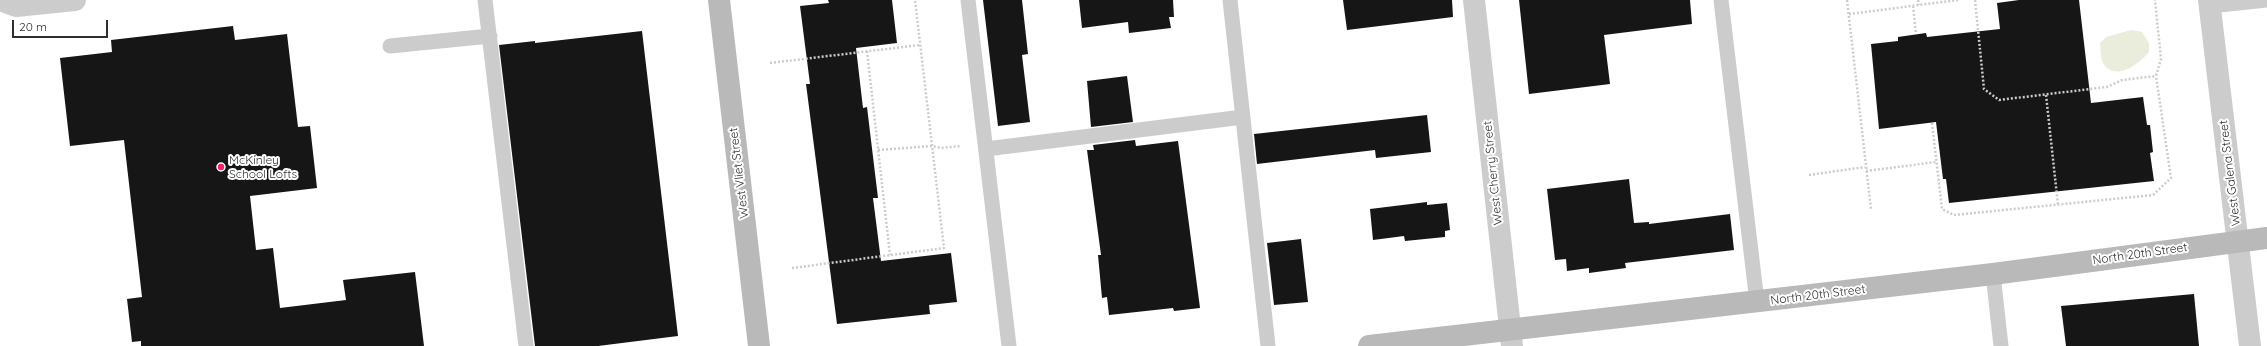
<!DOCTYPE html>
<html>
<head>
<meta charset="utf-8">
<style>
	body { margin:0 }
	#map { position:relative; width:2267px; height:346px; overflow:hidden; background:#fff; font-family:Quicksand,sans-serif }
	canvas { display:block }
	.scale { position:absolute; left:12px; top:20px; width:96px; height:18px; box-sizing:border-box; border:2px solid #2f2f2f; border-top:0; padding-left:5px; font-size:12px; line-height:14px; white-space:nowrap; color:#2f2f2f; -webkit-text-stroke:3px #fff; paint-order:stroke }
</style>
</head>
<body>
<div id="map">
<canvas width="2267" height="346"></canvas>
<div class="scale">20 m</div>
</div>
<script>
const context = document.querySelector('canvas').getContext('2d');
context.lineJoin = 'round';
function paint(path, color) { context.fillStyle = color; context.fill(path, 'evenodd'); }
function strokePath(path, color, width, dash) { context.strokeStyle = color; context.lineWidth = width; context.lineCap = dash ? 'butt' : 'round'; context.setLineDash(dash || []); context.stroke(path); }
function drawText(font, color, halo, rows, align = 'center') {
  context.font = font + ' Quicksand,sans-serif'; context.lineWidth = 4; context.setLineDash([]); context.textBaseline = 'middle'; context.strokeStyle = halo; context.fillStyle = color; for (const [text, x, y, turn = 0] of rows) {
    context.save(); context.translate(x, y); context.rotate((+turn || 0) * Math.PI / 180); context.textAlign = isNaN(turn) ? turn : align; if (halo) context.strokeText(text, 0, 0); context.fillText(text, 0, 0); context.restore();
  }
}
const green = new Path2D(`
	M2131 30 2142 32 2149 43V52C2141 62 2119 80 2106 67 2100 62 2101 51 2100 43L2106 37Z`);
const building = new Path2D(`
	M828 0H892L897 43 856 48 863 108 867 107 874 165 878 198H873L881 261 951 253 957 302 929 305 930 314 837 324 806 84H810L800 6 829 3Z
	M983 0H1022L1028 54 1022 55 1030 122 998 126Z
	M1079 0H1173L1174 17H1169L1171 28 1129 33 1128 22 1082 28Z
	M1343 0H1452L1453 17 1347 30Z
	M1519 0H1690L1692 24 1604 35 1610 84 1529 94Z
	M2019 0H2079L2091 103 2143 97 2147 125H2150L2153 152 2150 153 2154 181 1949 203 1946 179H1943L1936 122 1879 129 1871 44 1898 41V37L1926 33 1927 37 2000 29 1997 3Z
	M233 26 235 40 287 34 298 127 310 126 317 188 250 196 256 250 273 248 280 308 346 300 343 280 415 272 424 346H141V341L132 342 127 299 142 297 124 140 70 146 60 58 112 52 111 40Z
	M642 31 678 336 598 346H535L499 45 535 41V43Z
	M1127 76 1133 122 1091 127 1087 81Z
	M1427 115 1431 152 1376 158 1375 150 1257 164 1254 134Z
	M1135 140 1136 146 1178 141 1200 308 1174 311 1173 308 1109 315 1107 297 1102 298 1098 255H1101L1087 150H1094L1093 145Z
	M1629 179 1634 223 1649 222V224L1730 214 1734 250 1625 263 1626 268 1589 273V268L1567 271 1566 259 1555 260 1547 189Z
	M1427 202V205L1447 203 1450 230 1445 231V237L1405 241 1404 236 1373 240 1370 209Z
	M1301 239 1308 302 1274 305 1267 243Z
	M2194 294 2199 346H2066L2061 306Z`);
const path = new Path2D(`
	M1847 0 1871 209
	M1918 0 1919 5
	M1975 0 1984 89 1999 100 2107 87 2122 80 2156 76 2161 59 2155 0
	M1913 6 1916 34
	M1849 14 1958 0
	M867 51 890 255
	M770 63 920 45
	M2046 95 2058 205
	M1932 123 1942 209 1954 215 2153 195 2171 178 2156 76
	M878 150 932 146 941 148 961 146
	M1866 171 1936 162
	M1809 175 1865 167
	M792 268 944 248 915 0`);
const lane = new Path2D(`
	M485 0 526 346
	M968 0 1009 346
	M1230 0 1268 346
	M1721 0 1757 302
	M2210 6 2267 0
	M390 46 490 36
	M986 149 1243 117
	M1993 274 2001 346`);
const street = new Path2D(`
	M0 0 16 6 75 0
	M1474 0 1512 346
	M2209 0 2250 346`);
const secondary = new Path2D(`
	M719 0 759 346
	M1369 346 1993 274 2267 238`);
const markers = [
	[221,167,4,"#f5226b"]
];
const poiNames = [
	["McKinley",229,160],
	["School Lofts",229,174]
];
const streetNames = [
	["West Vliet Street",739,173,-97],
	["West Cherry Street",1493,173,-96],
	["West Galena Street",2230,173,-97],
	["North 20th Street",2140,254,-8],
	["North 20th Street",1818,295,-7]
];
paint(green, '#eaeddb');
paint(building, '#161616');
strokePath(path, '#ccc', 2.5, [2, 2]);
strokePath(lane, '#ccc', 15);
strokePath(street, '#ccc', 22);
strokePath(secondary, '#b9b9b9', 22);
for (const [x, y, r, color] of markers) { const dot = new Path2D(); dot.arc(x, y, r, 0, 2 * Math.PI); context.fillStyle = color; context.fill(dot); strokePath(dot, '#fff', 1.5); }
drawText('12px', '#2f2f2f', '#fff', poiNames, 'left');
drawText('12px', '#2f2f2f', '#fff', streetNames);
</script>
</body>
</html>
